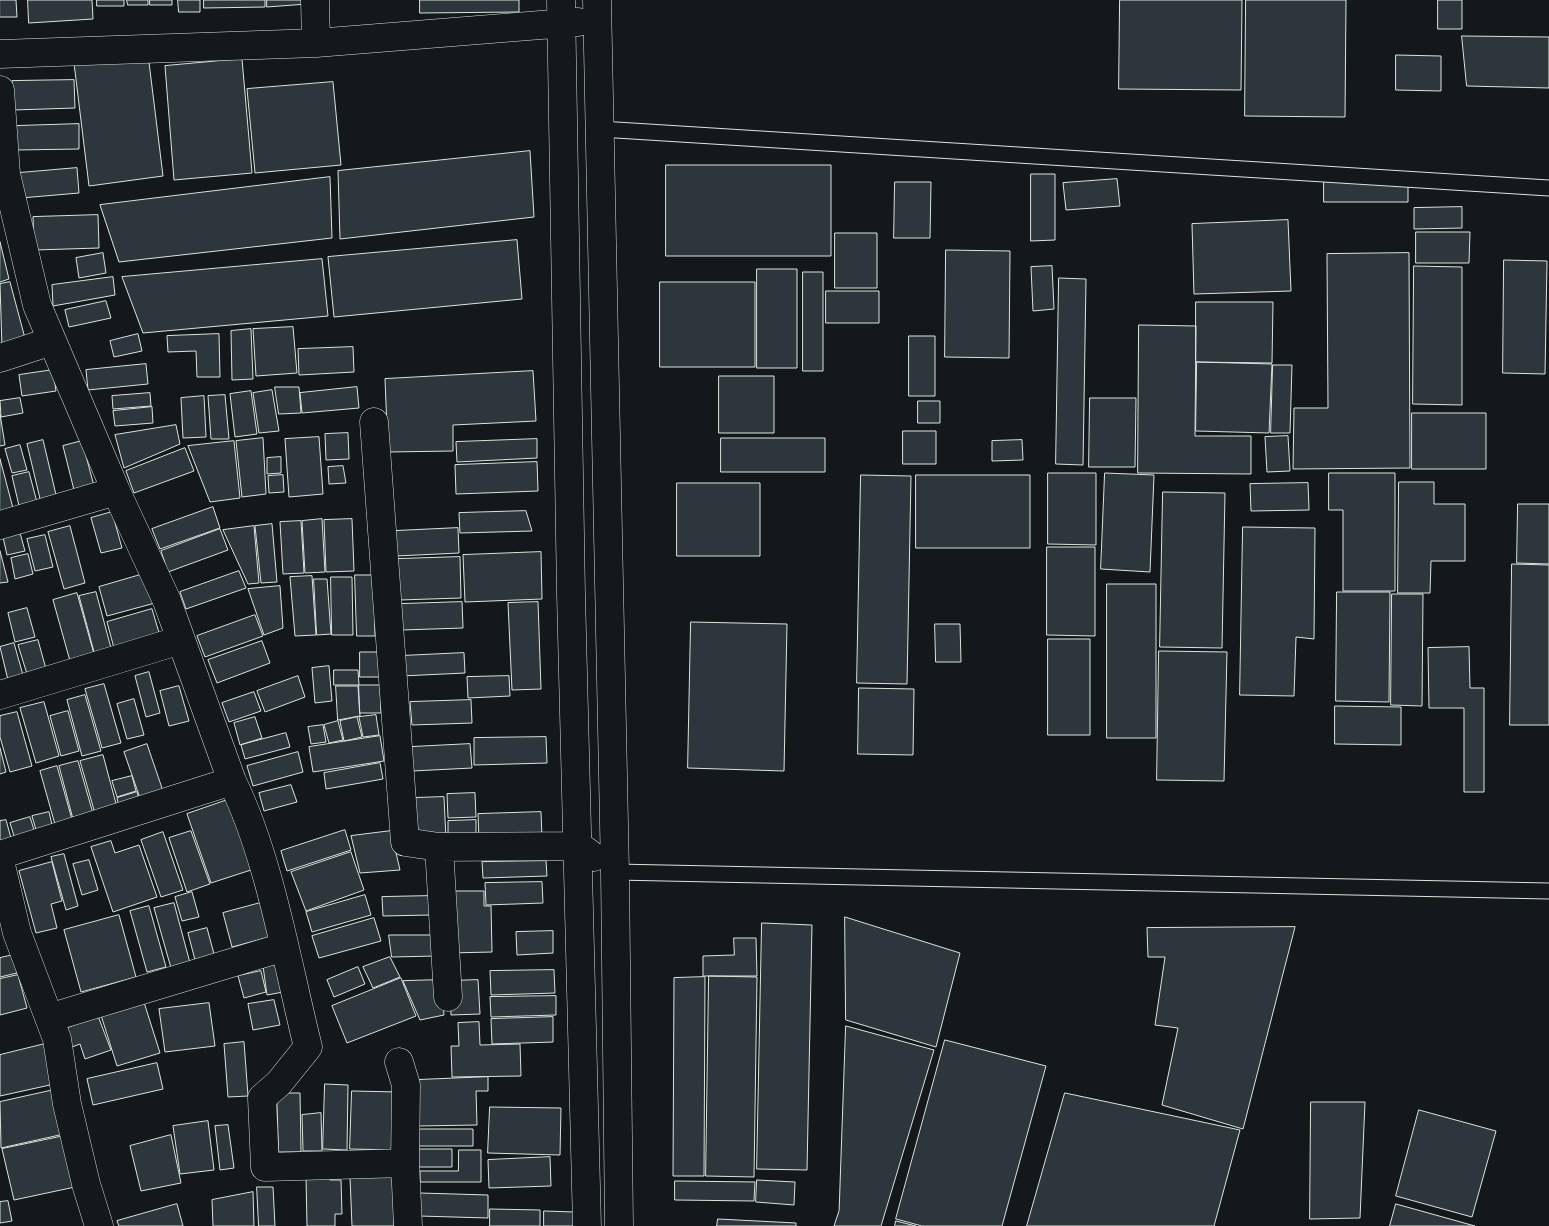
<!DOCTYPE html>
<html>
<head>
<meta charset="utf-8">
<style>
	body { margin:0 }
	canvas { display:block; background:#14181c }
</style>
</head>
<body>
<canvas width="1549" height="1226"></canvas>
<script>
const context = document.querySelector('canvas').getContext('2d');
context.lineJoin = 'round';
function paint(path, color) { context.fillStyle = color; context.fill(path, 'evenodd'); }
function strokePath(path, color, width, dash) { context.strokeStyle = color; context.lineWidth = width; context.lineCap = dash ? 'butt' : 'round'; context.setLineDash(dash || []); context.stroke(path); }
const building = new Path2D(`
	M0 0H16L17 17H0Z
	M28 0H92L93 19 29 23Z
	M97 0H124V6H97Z
	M127 0H148V5H128Z
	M150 0H172V5H150Z
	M178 0H200V12H179Z
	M204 0H265V7L204 8Z
	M267 0H307V4L267 7Z
	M420 0H519V12L420 13Z
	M1120 0H1242L1241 90 1119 89Z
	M1246 0H1346L1345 117 1245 116Z
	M1438 0H1462V29H1438Z
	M1462 36 1549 37V88L1467 86Z
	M148 54 163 176 89 186 74 63Z
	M1396 55 1441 56V91L1396 90Z
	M242 59 252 173 174 180 165 66Z
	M74 80 75 108 13 110 12 81Z
	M333 82 341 165 255 173 247 89Z
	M79 124V149L16 150V126Z
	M530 151 534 217 340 239 338 171Z
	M666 165H831V256H666Z
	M77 168 79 193 21 198 19 173Z
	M1031 174H1055V240L1031 241Z
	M330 177 332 238 119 262 100 205Z
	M1117 179 1120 206 1066 210 1063 183Z
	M1324 181H1408V202H1324Z
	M895 182H931L930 238H894Z
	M1462 207V228L1414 229V208Z
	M98 215 99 248 34 250 33 217Z
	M1288 220 1291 291 1194 294 1192 224Z
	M1416 232H1470L1469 263H1416Z
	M835 233H877V288H835Z
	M517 240 522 299 334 317 328 257Z
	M0 242 9 279 0 282Z
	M946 250 1010 251 1009 358 945 357Z
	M103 253 106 273 79 278 76 258Z
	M1409 253 1410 468 1293 469 1294 408H1328L1327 254Z
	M322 259 328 316 143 333 122 277Z
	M1504 260 1547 261 1545 374 1503 373Z
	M1052 266 1054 309 1033 311 1031 267Z
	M1414 266 1462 267V405L1413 404Z
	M757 269H797V368H757Z
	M803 272H823V371H803Z
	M113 277 115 295 53 306 52 285Z
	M1059 278 1086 279 1083 465 1056 464Z
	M10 282 26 342 2 348 0 284Z
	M660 282H755V367H660Z
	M826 291H879V323H826Z
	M106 301 111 318 69 327 65 310Z
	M1196 302H1273L1272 363 1196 362Z
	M1139 325 1196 326 1195 436H1251V474L1138 473Z
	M293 327 297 373 256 376 253 329Z
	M251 329 253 379 232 380 231 331Z
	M138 334 142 351 114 357 110 341Z
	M219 334 220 377H197L196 351 168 352 167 336Z
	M909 336H935V396H909Z
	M353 347 354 372 299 375 298 349Z
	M1197 362 1272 364 1269 433 1196 431Z
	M146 364 148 384 88 390 86 370Z
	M1273 365H1292L1290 433H1271Z
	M53 370 56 391 22 396 19 375Z
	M533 371 536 421 453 425V451L388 452 385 379Z
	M719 376H774V433H719Z
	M275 387H299L301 413 279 414Z
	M357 387 359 408 302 413 300 393Z
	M272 390 279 431 259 433 253 393Z
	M251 391 257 434 235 437 230 394Z
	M150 393 151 406 113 409 112 396Z
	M225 395 229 439H211L208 396Z
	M204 396 206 437 183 438 181 398Z
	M20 398 23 413 1 417 0 401Z
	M1090 398H1136L1135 467H1089Z
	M918 401H940V423H918Z
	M152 407 153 423 115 426 113 411Z
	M1412 413H1486V469H1412Z
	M0 414 5 445 0 446Z
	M176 425 180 444 124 468 115 435Z
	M903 431H936V464H903Z
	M348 433 349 459 326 460 325 434Z
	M1288 436 1290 471 1267 472 1265 437Z
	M319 437 323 494 289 497 285 439Z
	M263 438 266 494 242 497 236 441Z
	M721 438H825V472H721Z
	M537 439V458L457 462 456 442Z
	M43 440 57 499 41 503 27 444Z
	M1022 440 1023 460 992 461V441Z
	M82 441 94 486 74 490 63 446Z
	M234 441 240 498 210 502 188 446Z
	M20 445 27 470 12 473 5 449Z
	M185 448 194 471 134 493 126 471Z
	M281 457V473L267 474V458Z
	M0 459 14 512 0 516Z
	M537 462 538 491 456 494 455 465Z
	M343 466 346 483 329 484 328 467Z
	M29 472 38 506 20 510 12 476Z
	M1048 473H1096V545L1048 544Z
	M1105 473 1154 475 1150 572 1101 569Z
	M1329 473H1395V591H1343V510H1329Z
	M283 475 284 492 269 493 268 476Z
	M861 475 911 476 907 684 857 683Z
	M916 475H1030V548H916Z
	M1399 482H1434V504H1465V561H1431L1430 593H1398Z
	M677 483H760V556H677Z
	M1308 483 1309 510 1251 511 1250 484Z
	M1163 492 1225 493 1222 648 1160 647Z
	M1518 504H1549V564L1517 563Z
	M213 507 220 528 160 549 152 529Z
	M526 511 532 531 460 533 459 513Z
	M112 512 122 548 101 553 91 518Z
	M322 519 325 572 305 573 302 521Z
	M352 519 354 571 326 572 324 520Z
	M301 521 304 573 283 574 280 522Z
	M272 524 277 582 261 583 255 526Z
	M70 526 85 583 64 589 48 532Z
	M254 526 259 583 248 584 223 530Z
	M1243 527 1315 528 1314 639 1296 637 1294 696 1240 695Z
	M458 528 459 553 396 556 395 531Z
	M220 529 228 550 168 572 161 551Z
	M20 533 25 551 7 555 3 537Z
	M45 535 53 567 35 571 27 539Z
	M1047 547H1095V636L1047 635Z
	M0 551 8 582 0 583Z
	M541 552 542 599 465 602 463 555Z
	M28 554 33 574 15 579 11 558Z
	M460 557 461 598 399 600 397 559Z
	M1512 564 1549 565V725H1510Z
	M239 571 246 588 186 609 180 592Z
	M147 573 155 603 107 616 99 587Z
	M355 575H374L375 636H357Z
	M312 576 316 635 295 636 290 577Z
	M331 577H352L353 635H332Z
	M314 579H327L331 634 317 635Z
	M1107 584H1156V738H1107Z
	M280 586 283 628 264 635 248 589Z
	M96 592 111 648 94 652 79 596Z
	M1337 592H1390L1389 702 1336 701Z
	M77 593 94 654 70 661 53 600Z
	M1392 594H1423L1422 706 1391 705Z
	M462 602 463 628 402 630 401 604Z
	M538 602 541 689 512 690 508 603Z
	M27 608 35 637 15 642 8 613Z
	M152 609 160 636 114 648 107 622Z
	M255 615 263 636 205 657 197 636Z
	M691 622 787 624 784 771 688 768Z
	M935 624H960L961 662H936Z
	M1048 639H1090V735H1048Z
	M38 640 46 669 27 674 18 645Z
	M262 641 270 663 217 683 208 660Z
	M14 643 23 675 8 680 0 647Z
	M1469 647 1470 688H1484V792H1464V708H1429L1428 648Z
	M1159 651 1227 652 1224 781 1157 780Z
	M360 652H380V677H360Z
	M464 653 465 673 401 676 400 656Z
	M329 666 332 701 315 703 312 668Z
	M334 670H358L359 685H334Z
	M149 672 160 713 146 717 135 676Z
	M298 676 305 697 265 712 257 691Z
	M509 676 510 696 468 698 467 677Z
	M104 684 121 743 102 748 85 689Z
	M359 685H380L381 713H360Z
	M179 686 189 721 169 726 160 691Z
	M336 686H358L360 716 338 720Z
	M859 688 914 689 913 755 858 754Z
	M254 692 261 711 229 722 222 703Z
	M85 695 101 751 82 756 67 700Z
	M134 699 144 735 127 739 117 704Z
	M471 700 472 723 412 725 410 702Z
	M44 702 59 756 36 763 20 708Z
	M1335 706 1401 707V745L1335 744Z
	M68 711 79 751 61 756 50 716Z
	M17 712 32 766 10 772 0 737V716Z
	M376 715 379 735 363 737 359 717Z
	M255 717 262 738 240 745 234 723Z
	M357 717 362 737 344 741 340 721Z
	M338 721 343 740 329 743 324 725Z
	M323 725 326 742 311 744 308 727Z
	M286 733 290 747 245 759 241 745Z
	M380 736 384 761 313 772 309 747Z
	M546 737 547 763 474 765V738Z
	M147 744 164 794 141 801 124 752Z
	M470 744 472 768 412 771 411 747Z
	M0 748 6 772 0 774Z
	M298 752 303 772 253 786 247 766Z
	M103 755 118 811 96 817 80 761Z
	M78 761 94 817 74 823 59 766Z
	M380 763 383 779 326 789 324 773Z
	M57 766 73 823 56 828 40 771Z
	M132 776 136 791 117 797 112 781Z
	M291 785 297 802 264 811 259 793Z
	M137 792 141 806 120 812 117 798Z
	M475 793 476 817 448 818 447 794Z
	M236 797 260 867 211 883 187 814Z
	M444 797 446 839 414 840 413 798Z
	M49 812 53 829 37 833 32 816Z
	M541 812 542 837 479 839 478 814Z
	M30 817 35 833 15 839 10 823Z
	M6 820 11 838 0 842V821Z
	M476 820V836L448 837V821Z
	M345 830 351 850 287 871 281 851Z
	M191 831 210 884 187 892 169 838Z
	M391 831 400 870 360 873 351 836Z
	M163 832 183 890 161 897 141 840Z
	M111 841 115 853 139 845 157 897 113 912 91 847Z
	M351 852 364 890 306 911 291 872Z
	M64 854 78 906 66 910 51 857Z
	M89 860 98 890 82 895 73 864Z
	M546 861 547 876 483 878 482 862Z
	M52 862 62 901 51 904 57 928 36 933 19 871Z
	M542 882 543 903 486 905 485 883Z
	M449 891H484V906H491L492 952 450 953Z
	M192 892 199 917 182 921 175 897Z
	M365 895 371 915 312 932 306 912Z
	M430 896V915L383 916 382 897Z
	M264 902 273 936 232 947 223 913Z
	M174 903 190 963 171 968 154 908Z
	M149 906 166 967 147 972 130 911Z
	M119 915 136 977 81 992 64 930Z
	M845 917 960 953 936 1047 846 1020Z
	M374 918 381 941 319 958 312 936Z
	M762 923 812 925 807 1170 757 1169Z
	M1295 927 1243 1129 1162 1105 1178 1028 1155 1025 1165 957H1148L1147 928Z
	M207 928 214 954 195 960 188 933Z
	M553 931V953L517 955 516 932Z
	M389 935H434L436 956 392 957Z
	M734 938H756L757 976H703V956L734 955Z
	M13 955 17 973 0 977V958Z
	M390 957 400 977 373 988 363 967Z
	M279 964 283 992 267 995 263 966Z
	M358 967 365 984 334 997 327 980Z
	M554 970 555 993 491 995 490 971Z
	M261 971 266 992 244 998 238 976Z
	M18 975 27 1008 0 1015V979Z
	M709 976 757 977 754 1177 706 1176Z
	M705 977 704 1176H673L674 978Z
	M401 978 416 1016 347 1043 332 1006Z
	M441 980 444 1015 420 1020 403 981Z
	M478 980 480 1014 451 1015 450 981Z
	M556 996V1015L491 1017 490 997Z
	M143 999 160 1053 117 1066 100 1012Z
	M274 1000 280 1025 253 1030 248 1004Z
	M209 1003 215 1046 165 1052 159 1009Z
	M98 1016 111 1050 85 1059 80 1044 67 1049 60 1031Z
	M553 1017V1042L492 1044 491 1019Z
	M479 1022 480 1045 520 1044 521 1076 452 1077 451 1046H459L458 1023Z
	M846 1026 934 1050 881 1226H834L839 1211Z
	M945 1040 1046 1066 1002 1226H922L896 1219Z
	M244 1042 248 1096 228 1097 224 1044Z
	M49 1043 59 1083 0 1096V1055Z
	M157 1063 163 1089 93 1105 87 1079Z
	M488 1077V1091H476L477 1125 418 1126 417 1080Z
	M325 1084 348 1085 347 1150 323 1149Z
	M54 1090 64 1134 1 1148 0 1102Z
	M352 1091 399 1092 398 1150 350 1149Z
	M277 1093H300L301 1152H279Z
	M1065 1093 1240 1130 1214 1226H1027Z
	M1311 1102H1365L1360 1218 1310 1219Z
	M490 1107 561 1108 560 1155 488 1153Z
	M1419 1110 1496 1131 1472 1217 1396 1196Z
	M321 1113 322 1151H303L302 1115Z
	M208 1121 214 1170 180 1174 173 1126Z
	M228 1125 234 1168 220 1170 215 1126Z
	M418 1129H473V1146H418Z
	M171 1135 181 1183 141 1191 130 1146Z
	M64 1136 75 1187 14 1200 2 1149Z
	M419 1149H452V1167H419Z
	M459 1150H481V1182H420V1171H458Z
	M550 1157 551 1186 489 1188 488 1160Z
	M329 1174 330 1180H341L342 1214H335V1226H307L306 1175Z
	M393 1176 394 1226H352L350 1177Z
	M757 1180 795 1182 794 1205 756 1202Z
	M675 1181 755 1182 754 1201 675 1200Z
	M257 1187H273L275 1226H259Z
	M253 1192 254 1226H213L212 1200Z
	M420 1193 488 1195V1218L419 1216Z
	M8 1201 12 1221 0 1223V1202Z
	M177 1204 183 1226H119L117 1221Z
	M1396 1204 1475 1226H1390Z
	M490 1209 540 1210V1226H490Z
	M544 1211 575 1212V1226H544Z
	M718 1219 796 1223V1226H717Z
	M896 1221 916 1226H895Z`);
const lane = new Path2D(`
	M600 129 1549 188
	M615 872 1549 891`);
const street = new Path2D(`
	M315 0 316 43
	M561 0 571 594 587 1226
	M597 0 615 872 619 1226
	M0 54 316 43 578 22
	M0 90 6 174 37 305 116 491 167 601 232 781C270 859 287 963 308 1047L279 1083 262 1098 265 1167 405 1163 408 1226
	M0 358 52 341
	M374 422 405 842 439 847 579 846 594 857
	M0 525 116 491
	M0 695 181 640
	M439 847 448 997
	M0 855 232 781
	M0 861 17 933 57 1039 67 1104 86 1184 99 1226
	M49 1018 284 947
	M399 1062 406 1085 405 1163`);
paint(building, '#2c363c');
strokePath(building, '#d8e6dc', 1);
strokePath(lane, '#d8e6dc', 17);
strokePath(street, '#d8e6dc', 29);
strokePath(lane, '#14181c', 15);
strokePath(street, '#14181c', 28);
</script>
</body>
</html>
